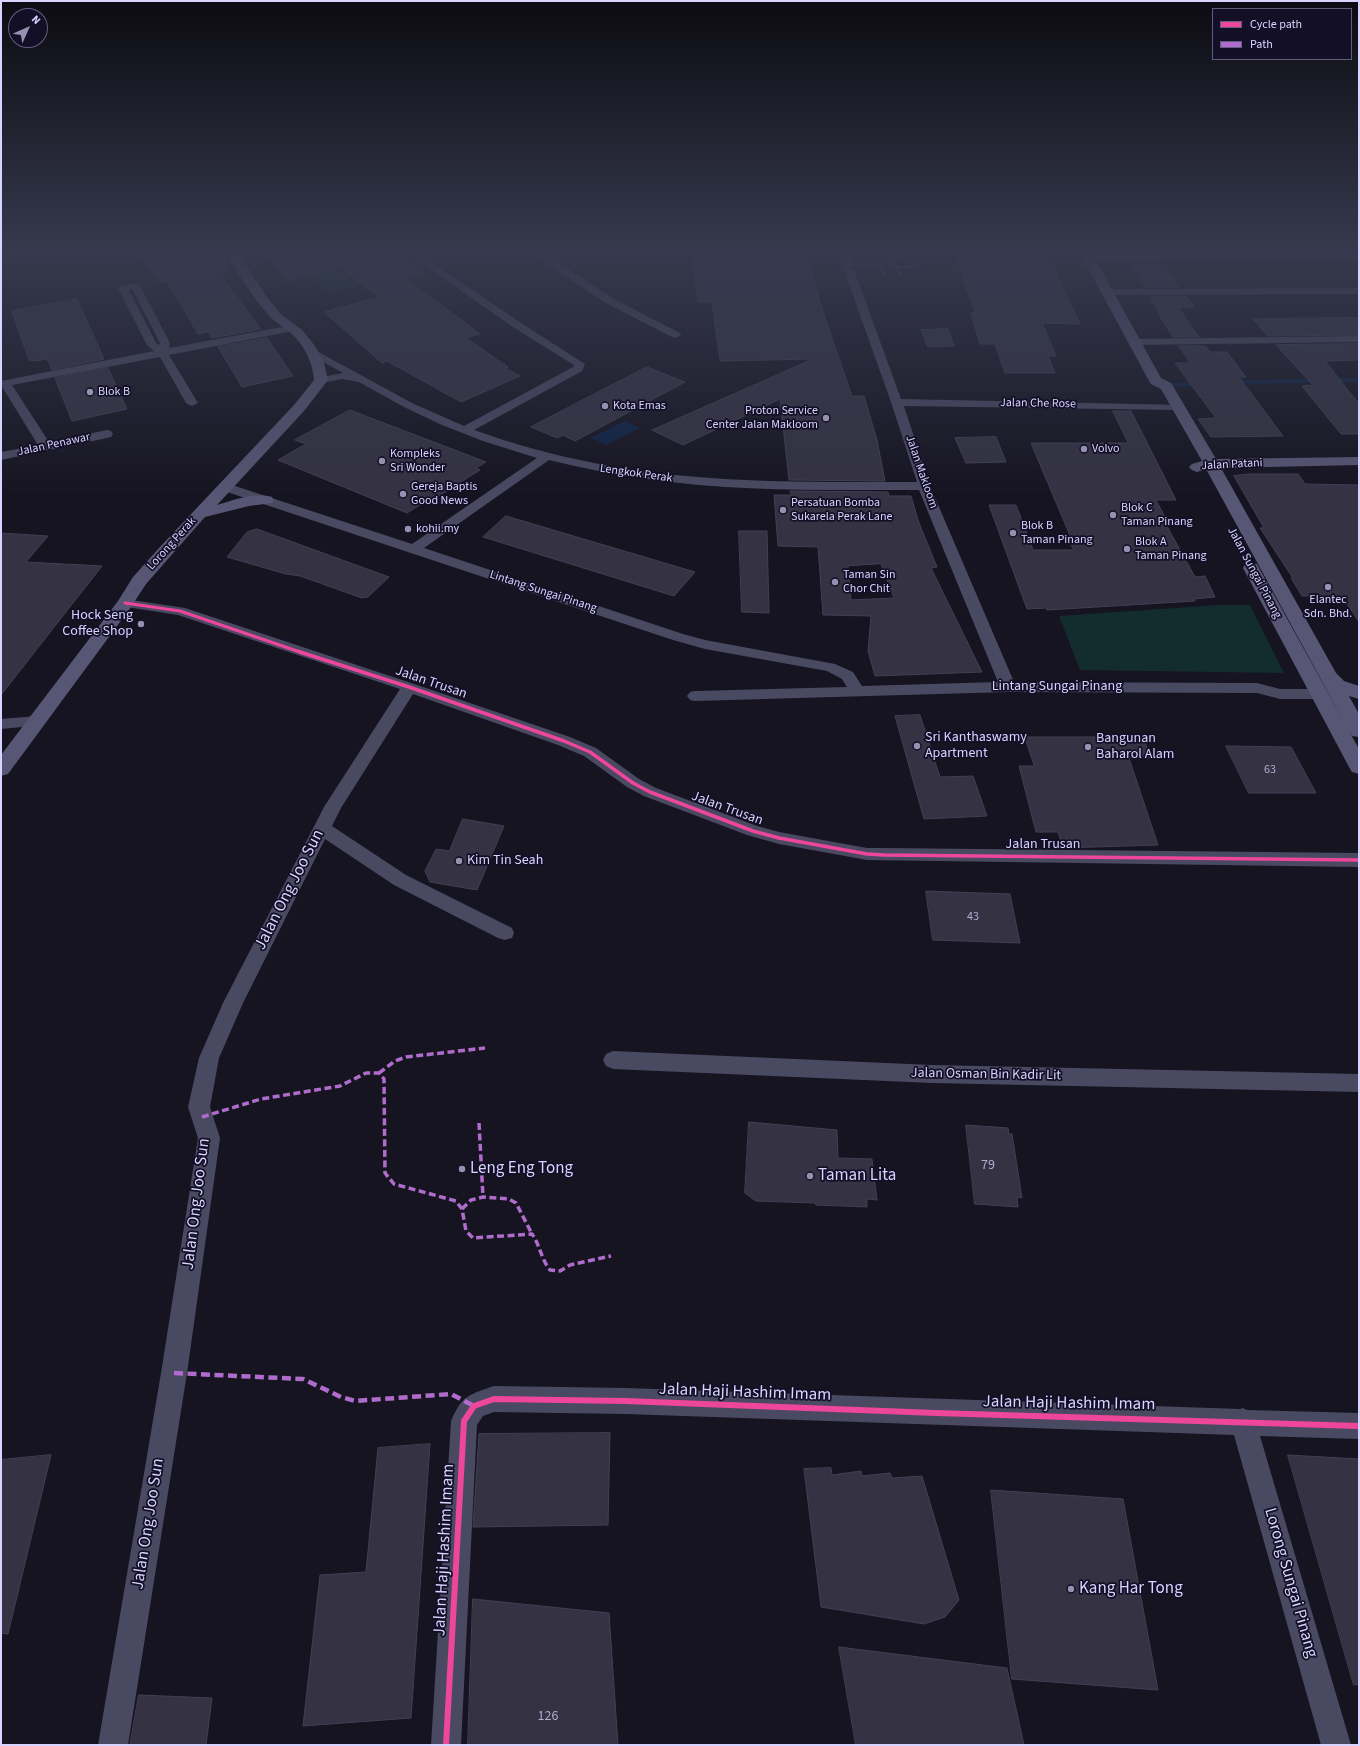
<!DOCTYPE html>
<html>
<head>
<meta charset="utf-8">
<style>
	body { margin:0 }
	#map { position:relative; width:1360px; height:1746px; overflow:hidden; background:#161421; font-family:"Source Sans 3",sans-serif }
	canvas { display:block }
	.frame { position:absolute; inset:0; border:2px solid #d9d4ff; pointer-events:none }
	.legend { position:absolute; left:1212px; top:8px; width:140px; height:52px; box-sizing:border-box; background:#130f26; border:1px solid #625e7d; margin:0; padding:5px 7px; list-style:none; font-size:12px; color:#d9d4ff }
	.legend li { display:flex; align-items:center; gap:8px; height:20px }
	.legend b { width:20px; border:1px solid #625e7d }
	.north { position:absolute; left:8px; top:8px; width:40px; height:40px; box-sizing:border-box; background:#130f26; border:1px solid #625e7d; border-radius:50%; rotate:45deg; font-size:11px; font-weight:700; line-height:16px; text-align:center; color:#d9d4ff }
	.north::after { content:''; display:block; margin:auto; width:14px; height:18px; background:#9591b1; clip-path:polygon(50% 0,100% 100%,50% 72%,0 100%) }
</style>
</head>
<body>
<div id="map">
<canvas width="1360" height="1746"></canvas>
<div class="frame"></div>
<ul class="legend">
<li><b style="height:5px;background:#ed469a"></b>Cycle path</li>
<li><b style="height:5px;background:#b06ccc"></b>Path</li>
</ul>
<div class="north">N</div>
</div>
<script>
const context = document.querySelector('canvas').getContext('2d');
context.lineJoin = 'round';
function paint(path, color) { context.fillStyle = color; context.fill(path, 'evenodd'); }
function strokePath(path, color, width, dash) { context.strokeStyle = color; context.lineWidth = width; context.lineCap = dash ? 'butt' : 'round'; context.setLineDash(dash || []); context.stroke(path); }
function drawText(font, color, halo, rows, align = 'center') {
  context.font = font + ' "Source Sans 3",sans-serif'; context.lineWidth = 3.5; context.setLineDash([]); context.textBaseline = 'middle'; context.strokeStyle = halo; context.fillStyle = color; for (const [text, x, y, turn = 0] of rows) {
    context.save(); context.translate(x, y); context.rotate((+turn || 0) * Math.PI / 180); context.textAlign = isNaN(turn) ? turn : align; if (halo) context.strokeText(text, 0, 0); context.fillText(text, 0, 0); context.restore();
  }
}
const green = new Path2D(`
	M338 270 359 285 330 293 310 277Z
	M1219 605H1250L1284 673 1080 670 1059 616Z`);
const water = new Path2D(`
	M624 421 640 428 607 445 591 438Z`);
const stream = new Path2D(`
	M1332 380H1359
	M1234 382 1317 381
	M1173 385 1199 384`);
const building = new Path2D(`
	M141 253H220L230 272 220 274 261 329 212 338 208 332 198 334 167 281 160 282Z
	M265 253H395L424 274 407 280 480 334 466 338 508 367 505 368 520 376 461 402 387 361 382 363 324 312 379 297 340 268 286 281Z
	M693 253H767V258H807L824 315 852 396H864L877 440 885 481 789 480 780 399 683 445 652 430 813 359 720 361 712 302H698Z
	M955 253H1047L1080 324 1042 323 1056 356H1048L1055 373H1005L995 344H980L971 313H975Z
	M1131 266H1164L1180 287H1145Z
	M1151 296H1186L1194 307H1178L1199 337H1173L1158 313H1160L1151 300 1153 299Z
	M77 299 104 359 52 370 47 359 36 361 29 360 12 311Z
	M1359 318V335L1268 336 1253 319Z
	M948 329 954 346 928 347 921 330Z
	M267 338 293 376 242 387 218 347Z
	M1359 344V360L1325 361 1359 404V434H1341L1302 386 1313 385 1276 345Z
	M1179 346H1205L1210 352H1227L1246 377H1239L1283 436 1211 437 1198 419 1216 418 1175 363H1190Z
	M647 367 685 382 575 441 563 435 557 438 531 427Z
	M108 368 127 409 72 421 55 378Z
	M350 410 486 462 476 468 480 470 434 499 431 498 407 513 278 460 306 444 295 440Z
	M1113 411H1131L1176 500H1156L1166 519H1163L1195 577 1205 576 1215 597 1194 599 1195 601 1047 610 1046 608 1027 609 989 505H1016L1033 550H1074L1071 545H1074L1031 443H1128Z
	M996 437 1006 462 966 463 955 438Z
	M1248 474H1298L1305 484 1359 485V622L1342 596H1302L1291 578H1293L1260 528H1264L1234 476Z
	M790 491 888 492 889 496H911L919 523 937 567 931 568 982 672 875 676 868 651 871 616 823 615 818 547 778 546 774 495H791ZM881 564 894 598 851 600 848 566Z
	M506 516 695 572 674 596 483 537Z
	M257 529 389 577 368 597 362 598 300 576 286 574 227 557 247 532Z
	M739 531H767L769 613 742 612Z
	M1 533 48 536 26 562 102 566 1 695Z
	M920 715 940 777 973 776 987 816 924 819 895 716Z
	M1025 737H1143L1151 758H1129L1158 845 1063 848 1058 832H1036L1019 766H1034Z
	M1226 746 1291 747 1316 793H1249Z
	M463 819 504 826 477 890 430 882 425 871 436 849 449 851Z
	M926 891 1010 894 1020 943 933 940Z
	M749 1122 837 1130 838 1158 872 1159 877 1200 867 1199V1207L816 1205 815 1203 756 1201 745 1193Z
	M966 1125 1008 1128 1009 1134H1012L1022 1198 1017 1197 1018 1207 975 1204Z
	M610 1433 608 1525 473 1527 479 1434Z
	M430 1444 411 1718 303 1726 320 1575 366 1572 378 1448Z
	M51 1455 8 1634 1 1633V1460Z
	M1288 1455 1359 1459V1684L1354 1685Z
	M831 1468 832 1475 861 1471 862 1476 890 1473 892 1478 922 1476 959 1600 945 1617 924 1624 821 1607 804 1469Z
	M991 1490 1123 1499 1158 1690 1012 1679Z
	M473 1599 609 1613 618 1745H468Z
	M839 1647 1007 1668 1024 1745H856Z
	M139 1695 212 1698 206 1745H130Z`);
const street = new Path2D(`
	M407 253H418L524 325 585 364 582 371 474 430C513 444 553 455 594 463 700 484 809 482 917 482L891 402 838 253H848L901 399 1183 405 1185 407 1179 410 904 406 930 486 1014 682 1257 683 1280 689H1320L1325 690 1328 694 1325 698 1320 699H1280L1257 693 1008 692 695 701 690 700 687 696 690 692 695 691 847 687 842 679 827 671 705 649 673 640 221 490 219 487 221 484H229L412 544 537 458 483 441 442 425 404 407 359 382 342 379 321 383 315 380 317 378 343 373 309 354 308 352 309 350 313 349 412 403 464 426 573 367 574 365 516 329ZM549 460C582 468 614 474 647 479 737 492 829 490 919 490L998 682 862 686 853 672 835 664 705 640 683 634 424 548Z
	M531 253H543L614 299 680 333 681 335 676 338 672 337 606 303Z
	M1272 253H1359V258L1089 261 1084 258 1089 255Z
	M135 283 140 286 170 343 169 348 293 325 298 328 293 331 169 355 198 403 192 406 186 403 160 357 12 385 49 442 107 430 111 431 113 434 111 437 107 438 1 460V452L38 445 1 385V381L154 351 147 345 118 288 120 286ZM132 289 160 343 159 345 156 343 129 290Z
	M1359 288V294L1108 295 1103 292 1108 289Z
	M1359 336V342L1135 345 1130 342 1135 339Z
	M125 599 185 608 414 684 570 737 596 748 639 779 656 788 757 826 779 832 867 848H884L1359 853V867L867 860 779 844 747 835 644 796 627 787 584 756 558 745 413 694 341 808 332 826 406 875 512 928 514 933 512 938 505 940 498 938 394 885 325 839 243 1003 219 1058 210 1107 220 1138 187 1373 128 1745H98L161 1373 198 1138 188 1107 199 1058 223 1003 324 807 400 689 178 615 120 606 118 603 120 600Z
	M37 716 43 717 45 721 43 725 1 729V719Z
	M613 1051 932 1065 1359 1074V1092L932 1083 613 1069 606 1066 603 1060 606 1054Z
	M494 1386 626 1388 1240 1409 1243 1408 1247 1410 1359 1413V1439L1260 1436 1351 1745H1321L1234 1435 626 1414 494 1412 483 1416 477 1425 461 1745H431L451 1421C462 1395 469 1395 494 1386Z`);
const secondary = new Path2D(`
	M226 253H238L269 300 282 315 302 330 312 342 323 359 328 380 304 411 217 505C234 500 254 492 272 497L274 500 272 503 249 506 205 517 146 584 131 607 8 774 1 776V755L118 601 133 577 159 548 294 405 314 380C313 361 302 341 287 330 279 324 272 320 266 312 251 294 238 274 226 253Z
	M1080 253H1092L1161 378 1171 383 1173 386 1216 459 1359 457V465L1221 468 1336 673 1344 681 1359 686V699L1349 696 1359 714V737L1352 736 1349 731 1359 749V774L1352 772 1349 767 1243 568 1245 564 1251 563 1257 564 1259 568 1346 725 1206 469 1197 472 1192 470 1189 467 1192 464 1202 461 1161 389 1151 384 1149 381Z`);
const quietFar2 = new Path2D(`
	M897 258 894 263 901 274
	M879 264 886 277
	M848 265 894 263
	M898 267H916`);
const quietFar1 = new Path2D(`
	M379 1073 395 1061 406 1057 485 1048
	M202 1117 261 1099 340 1086 366 1073H379L384 1079 385 1173 394 1184 456 1201 462 1209 466 1231 473 1238 532 1234C540 1245 541 1259 550 1270L560 1271 570 1265 611 1256
	M479 1123 483 1197
	M462 1209 471 1200 483 1197 509 1199 516 1203 532 1234`);
const quiet = new Path2D(`
	M174 1373 303 1379 341 1397 355 1401 451 1394 474 1406`);
const cyclewayFar2 = new Path2D(`
	M125 603 180 611 303 653`);
const cyclewayFar1 = new Path2D(`
	M300 652 409 687 564 741 590 752 633 783 650 792 753 831 779 838 867 854 884 855 1359 860`);
const cycleway = new Path2D(`
	M446 1745 464 1421 474 1406 494 1399 626 1401 936 1413 1359 1426`);
const markers = [
	[90,392,4,"#9591b1"],
	[605,406,4,"#9591b1"],
	[826,418,4,"#9591b1"],
	[1084,449,4,"#9591b1"],
	[382,461,4,"#9591b1"],
	[403,494,4,"#9591b1"],
	[783,510,4,"#9591b1"],
	[1113,515,4,"#9591b1"],
	[408,529,4,"#9591b1"],
	[1013,533,4,"#9591b1"],
	[1127,549,4,"#9591b1"],
	[835,582,4,"#9591b1"],
	[1328,587,4,"#9591b1"],
	[141,624,4,"#9591b1"],
	[917,746,4,"#9591b1"],
	[1088,747,4,"#9591b1"],
	[459,861,4,"#9591b1"],
	[462,1169,4,"#9591b1"],
	[810,1176,4,"#9591b1"],
	[1071,1589,4,"#9591b1"]
];
const farPoinames = [
	["Blok B",98,392],
	["Kota Emas",613,406],
	["Proton Service",818,411,"right"],
	["Center Jalan Makloom",818,425,"right"],
	["Volvo",1092,449],
	["Kompleks",390,454],
	["Sri Wonder",390,468],
	["Gereja Baptis",411,487],
	["Good News",411,501],
	["Persatuan Bomba",791,503],
	["Sukarela Perak Lane",791,517],
	["Blok C",1121,508],
	["Taman Pinang",1121,522],
	["Blok B",1021,526],
	["Taman Pinang",1021,540],
	["kohii.my",416,529],
	["Blok A",1135,542],
	["Taman Pinang",1135,556],
	["Taman Sin",843,575],
	["Chor Chit",843,589],
	["Elantec",1328,600,"center"],
	["Sdn. Bhd.",1328,614,"center"]
];
const farStreetnames = [
	["Jalan Che Rose",1038,404,1],
	["Jalan Penawar",54,445,-12],
	["Jalan Patani",1232,465,-3],
	["Jalan Makloom",921,472,71],
	["Lengkok Perak",636,474,8],
	["Lorong Perak",172,544,-48],
	["Jalan Sungai Pinang",1254,573,62],
	["Lintang Sungai Pinang",543,592,18]
];
const numberNames = [
	["63",1270,770],
	["43",973,917]
];
const poiNames = [
	["Hock Seng",133,616,"right"],
	["Coffee Shop",133,632,"right"],
	["Sri Kanthaswamy",925,738],
	["Apartment",925,754],
	["Bangunan",1096,739],
	["Baharol Alam",1096,755],
	["Kim Tin Seah",467,861]
];
const streetNames = [
	["Jalan Trusan",431,683,19],
	["Lintang Sungai Pinang",1057,687],
	["Jalan Trusan",727,809,20],
	["Jalan Trusan",1043,845],
	["Jalan Osman Bin Kadir Lit",986,1075,1]
];
const nearNumbernames = [
	["79",988,1166],
	["126",548,1717]
];
const nearStreetnames = [
	["Jalan Ong Joo Sun",290,890,-63],
	["Jalan Ong Joo Sun",197,1204,-83],
	["Jalan Haji Hashim Imam",745,1393,2],
	["Jalan Haji Hashim Imam",1069,1404,1],
	["Jalan Ong Joo Sun",149,1524,-81],
	["Jalan Haji Hashim Imam",445,1550,-87],
	["Lorong Sungai Pinang",1290,1583,74]
];
const nearPoinames = [
	["Leng Eng Tong",470,1169],
	["Taman Lita",818,1176],
	["Kang Har Tong",1079,1589]
];
paint(green, '#132c2d');
paint(water, '#0d2144');
strokePath(stream, '#0d2144', 4);
paint(building, '#343243');
strokePath(building, '#433f54', 1);
paint(street, '#4a4962');
paint(secondary, '#575674');
strokePath(quietFar2, '#b06ccc', 1.5, [3.5, 1.5]);
strokePath(quietFar1, '#b06ccc', 3.5, [7, 3.5]);
strokePath(quiet, '#b06ccc', 4.5, [9, 4.5]);
strokePath(cyclewayFar2, '#ed469a', 3);
strokePath(cyclewayFar1, '#ed469a', 3.5);
strokePath(cycleway, '#ed469a', 6);
const sky = context.createLinearGradient(0, 0, 0, 498);
sky.addColorStop(0, '#0c0b12');
sky.addColorStop(0.51, '#363a4e');
sky.addColorStop(1, '#363a4e00');
context.fillStyle = sky;
context.fillRect(0, 0, 1360, 498);
for (const [x, y, r, color] of markers) { const dot = new Path2D(); dot.arc(x, y, r, 0, 2 * Math.PI); context.fillStyle = color; context.fill(dot); strokePath(dot, '#130f26', 1.5); }
drawText('12px', '#d9d4ff', '#130f26', farPoinames, 'left');
drawText('12px', '#d9d4ff', '#130f26', farStreetnames);
drawText('12px', '#b0acd0', null, numberNames);
drawText('14px', '#d9d4ff', '#130f26', poiNames, 'left');
drawText('14px', '#d9d4ff', '#130f26', streetNames);
drawText('14px', '#b0acd0', null, nearNumbernames);
drawText('17px', '#d9d4ff', '#130f26', nearStreetnames);
drawText('17px', '#d9d4ff', '#130f26', nearPoinames, 'left');
</script>
</body>
</html>
